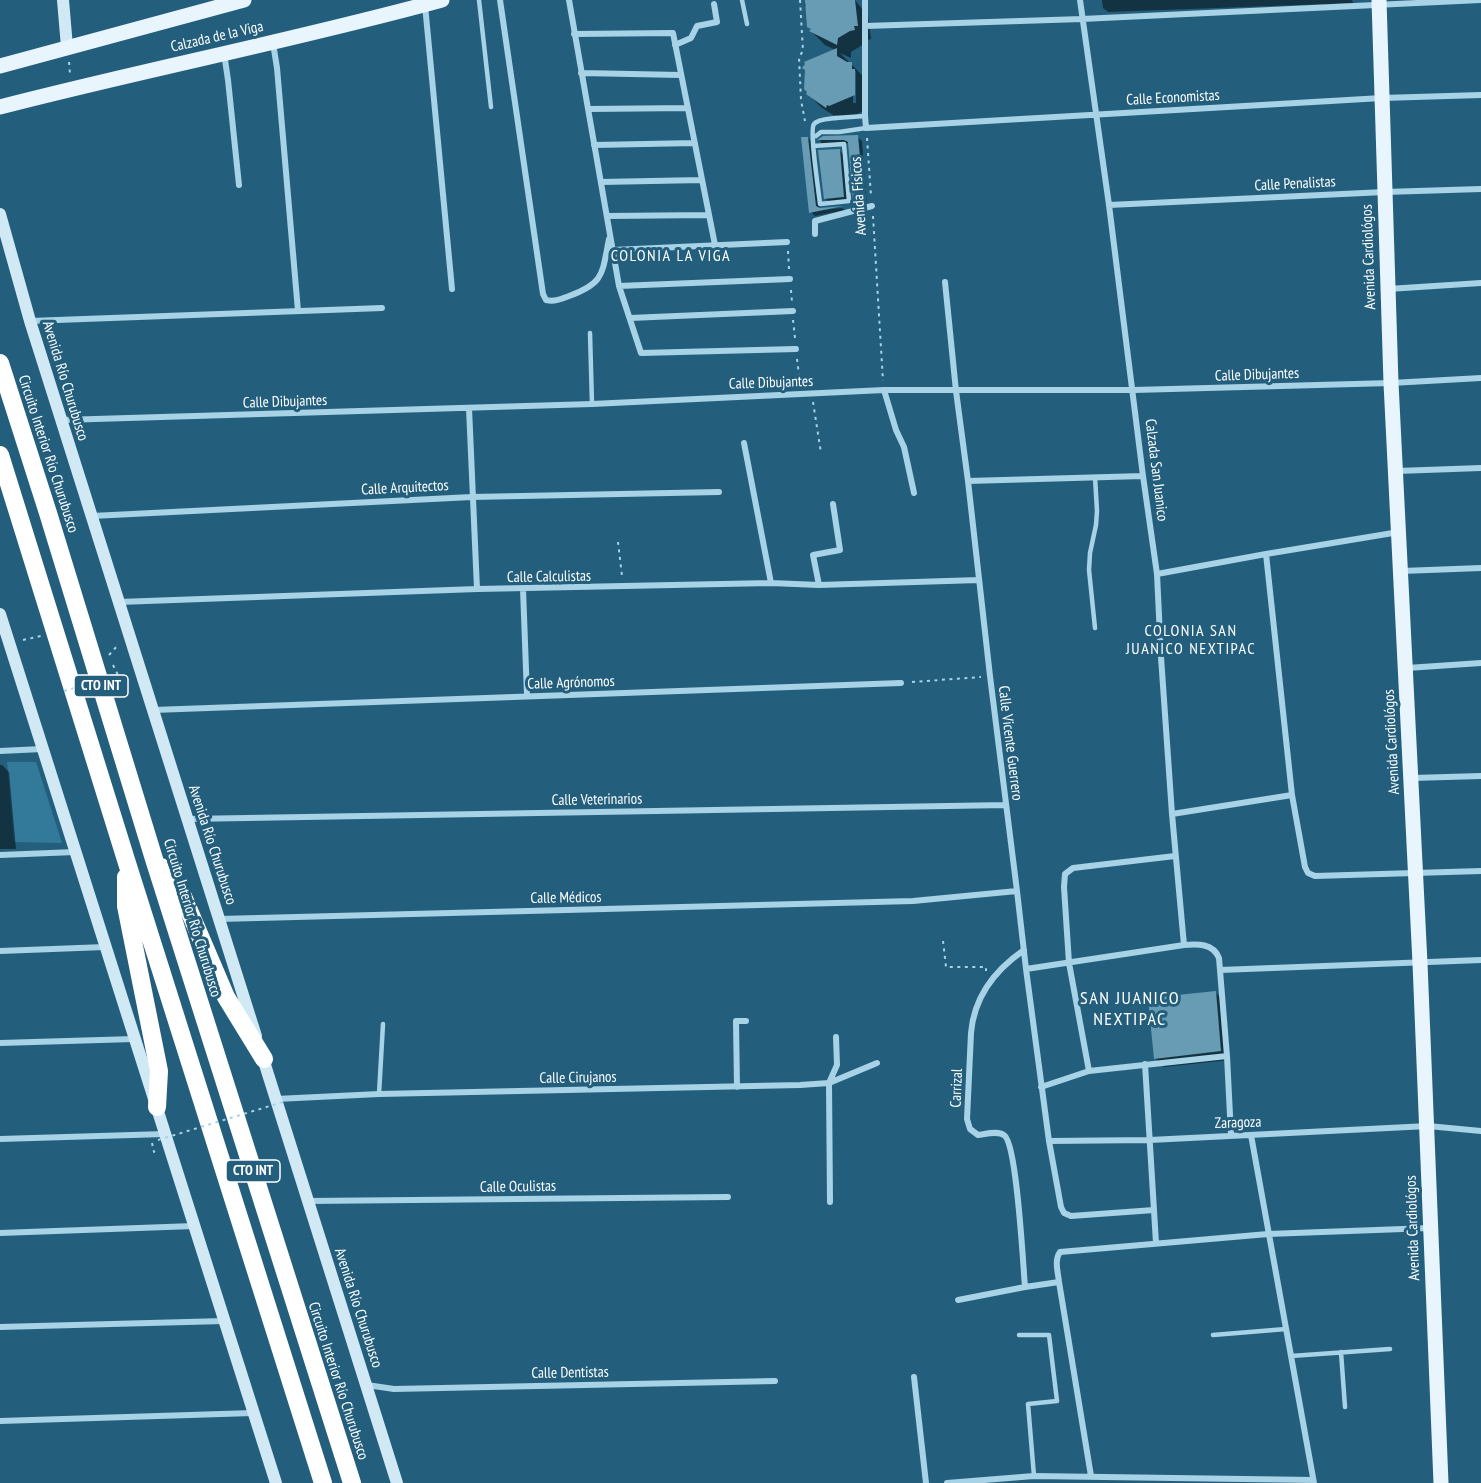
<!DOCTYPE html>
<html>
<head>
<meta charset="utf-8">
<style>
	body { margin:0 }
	canvas { display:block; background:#235f7d }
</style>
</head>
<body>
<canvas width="1481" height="1483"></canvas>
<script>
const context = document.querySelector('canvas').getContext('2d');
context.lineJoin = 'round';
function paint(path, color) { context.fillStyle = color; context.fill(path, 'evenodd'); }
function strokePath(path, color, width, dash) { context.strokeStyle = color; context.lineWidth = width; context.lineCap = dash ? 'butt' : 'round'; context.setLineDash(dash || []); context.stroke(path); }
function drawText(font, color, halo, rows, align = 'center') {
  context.font = font + ' "PT Sans Narrow",sans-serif'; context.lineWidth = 6; context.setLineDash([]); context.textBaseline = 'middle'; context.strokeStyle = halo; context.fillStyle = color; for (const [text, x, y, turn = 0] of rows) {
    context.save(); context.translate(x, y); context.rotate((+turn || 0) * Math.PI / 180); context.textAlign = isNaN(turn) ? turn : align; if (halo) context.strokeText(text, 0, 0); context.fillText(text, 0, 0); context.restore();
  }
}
const green = new Path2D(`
	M7 762H36L62 843 14 842Z`);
const shadow = new Path2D(`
	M806 0H855L868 16 871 39 868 40V44H864L851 52V58L840 53 865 78V82L868 85V109L844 120 842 118 841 120 822 108 808 94 836 50 825 45 811 31 807 8 804 5 807 2ZM853 71H856V103H853Z
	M1102 0H1352L1353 3 1108 12 1103 8Z
	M857 137 862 141 867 206 857 208 854 204 855 201 850 143 823 145 820 141 823 138Z
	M808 138 812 142 820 210 842 208 845 210 815 216 811 212Z
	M839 150 844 155 848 201 830 203 825 198Z
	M0 765H2L9 772 16 849H0Z
	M1216 993 1225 1002 1230 1060 1164 1067 1155 1058Z`);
const building = new Path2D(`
	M805 0H855L858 26H854L855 30 850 31 838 38 837 45 809 31 811 29 807 27Z
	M837 48V56L847 62H852V69H855V95L829 106 827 105 826 108 806 94 807 92 804 89 805 70 802 68 805 64 804 62Z
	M858 135 864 202 852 204 853 201 848 142 844 140H817L823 136Z
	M801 137H808L816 206 820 208 843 206 809 213Z
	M840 149 844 197 824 199 818 150Z
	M1216 991 1221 1051 1154 1059 1148 998Z`);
const path = new Path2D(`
	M800 0 803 51 799 57 801 100 805 121
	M69 62 70 74
	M867 138 871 196
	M873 216 883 381
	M788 251 789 269
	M791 290 792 302
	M793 320 795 338
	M797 359 800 383
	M813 402 821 453
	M618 542 622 576
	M23 640 41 636
	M109 655 119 644
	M113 665 118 675
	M912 682 981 677
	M943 941 946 967H986V971
	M152 1143 154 1152 155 1149`);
const lane = new Path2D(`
	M479 0 491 107
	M742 0 747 24
	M836 118 865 116
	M816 136 821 132H839L866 128
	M590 333 592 404
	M1095 477 1097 511 1096 525 1090 553 1089 570 1095 628
	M379 1094 383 1024
	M1019 1335H1049L1057 1401 1028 1404 1034 1476
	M1213 1335 1286 1329
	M1341 1352 1345 1407
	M1291 1356 1390 1349`);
const street = new Path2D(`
	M500 0 543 294 546 300C555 302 561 299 569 296 605 283 602 273 609 239
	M569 0 619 286 641 353 796 349
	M865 0V116L866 128 1382 98 1481 95
	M1080 0 1109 205 1143 476 1157 574 1161 657 1172 814 1184 945
	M425 5 452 289
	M865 26 1082 19 1480 0
	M574 34 673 33 715 245
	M273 43 277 68 298 311
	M675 45 691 38 697 26 717 22 714 4
	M224 53 228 80 239 185
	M581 73 681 75
	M588 109 688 108
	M594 145 695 143
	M601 182 702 180
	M1109 205 1385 192 1481 189
	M607 216 709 215
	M815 234V221L872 206
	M613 250 787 242
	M945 282 956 391 968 481 990 676 1017 891 1026 969 1049 1141 1061 1207 1064 1213 1071 1216 1154 1210
	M619 286 790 279
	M1388 289 1481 283
	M630 318 793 311
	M30 321 382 308
	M884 390 896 430 904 447 914 493
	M469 408 477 589
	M62 420 592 404 884 390H1134L1391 383 1481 378
	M744 443 771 583
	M1397 471 1481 468
	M968 481 1143 476
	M92 516 472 497 719 492
	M1266 554 1292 795 1305 867 1308 873 1315 876 1481 871
	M1402 571 1481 568
	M1157 574 1266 554 1399 532
	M819 585 813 555 840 550 833 504
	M523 589 527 696
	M119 602 477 589 771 583 819 585 979 580
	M1407 668 1481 663
	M153 710 901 683
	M0 751 42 749
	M1412 778 1481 776
	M1172 814 1292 795
	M188 819 1006 805
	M0 855 75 852
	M219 919 913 901 1017 891
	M1024 950C995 970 974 997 971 1033L967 1119 970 1129 978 1135C986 1134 999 1130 1005 1136 1017 1148 1023 1264 1025 1287
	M0 951 105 947
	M1026 969 1184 945C1198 944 1213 943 1219 958L1227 1056 1231 1135
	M1220 970 1481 960
	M0 1043 134 1039
	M1145 1064 1156 1243
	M1089 1071 1069 963 1064 887 1065 874 1073 868 1175 856
	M737 1087 736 1021H746
	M1041 1087 1089 1071 1227 1056
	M276 1099 379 1094 800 1085 829 1083 877 1063
	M1251 1135 1314 1483
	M0 1139 165 1134
	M1049 1141 1150 1140 1428 1126 1481 1131
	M308 1201 728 1197
	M830 1202 829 1083 837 1065 836 1037
	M0 1233 194 1226
	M958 1300 1025 1287 1059 1282
	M0 1327 224 1321
	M914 1377 926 1483
	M367 1385 394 1389 775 1381
	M0 1421 253 1413
	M1091 1476 1059 1282C1058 1272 1054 1260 1060 1252L1268 1234 1430 1228
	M947 1483 1034 1476 1313 1480`);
const secondary = new Path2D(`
	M63 0 67 47
	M0 214 30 321 256 1036
	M0 614 276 1483
	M261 1052 397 1483`);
const primary = new Path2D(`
	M1379 0 1391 383 1420 963 1441 1483
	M0 66 244 0
	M0 107C147 69 296 40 442 0`);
const highway = new Path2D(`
	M0 363 48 513 154 859 352 1483
	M0 455 127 863 323 1483
	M161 867 182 894 226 997 264 1059
	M126 877V906L159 1071 157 1107`);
const pathBridge = new Path2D(`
	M64 691 118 675
	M158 1140 283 1102`);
const laneBridge = new Path2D(`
	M813 146 844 144 849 201 820 204C819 193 809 130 814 124 818 119 830 119 836 118`);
const shields = [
	[101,686,54],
	[253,1171,54]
];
const shieldNames = [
	["CTO INT",101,686],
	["CTO INT",253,1171]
];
const streetNames = [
	["Calzada de la Viga",217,37,-13],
	["Calle Economistas",1173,98,-3],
	["Calle Penalistas",1295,184,-3],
	["Avenida Físicos",859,196,-94],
	["Avenida Cardiológos",1369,257,-92],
	["Calle Dibujantes",1257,375,-2],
	["Avenida Río Churubusco",65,381,73],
	["Calle Dibujantes",771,383,-2],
	["Calle Dibujantes",285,402,-2],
	["Circuito Interior Río Churubusco",48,454,72],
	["Calzada San Juanico",1156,470,83],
	["Calle Arquitectos",405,488,-3],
	["Calle Calculistas",549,577,-1],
	["Calle Agrónomos",571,683,-2],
	["Avenida Cardiológos",1392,742,-93],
	["Calle Vicente Guerrero",1010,743,83],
	["Calle Veterinarios",597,800,-1],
	["Avenida Río Churubusco",212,845,72],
	["Calle Médicos",566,898,-1],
	["Circuito Interior Río Churubusco",192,918,73],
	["Calle Cirujanos",578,1078,-1],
	["Carrizal",957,1088,-88],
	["Zaragoza",1238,1123,-2],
	["Calle Oculistas",518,1187,-1],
	["Avenida Cardiológos",1413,1228,-92],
	["Avenida Río Churubusco",358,1308,72],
	["Calle Dentistas",570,1373,-1],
	["Circuito Interior Río Churubusco",338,1381,72]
];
const neighbourhoodNames = [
	["COLONIA LA VIGA",671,256],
	["COLONIA SAN",1191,631],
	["JUANICO NEXTIPAC",1191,649]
];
const quarterNames = [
	["SAN JUANICO",1130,999],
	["NEXTIPAC",1130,1020]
];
paint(green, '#337999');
paint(shadow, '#0007');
paint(building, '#689cb4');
strokePath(path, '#a8d2e6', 2, [3, 4.5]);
strokePath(lane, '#a8d2e6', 4.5);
strokePath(street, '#a8d2e6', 6);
strokePath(secondary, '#d1e9f5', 12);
strokePath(primary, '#e9f5fd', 15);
strokePath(highway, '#fff', 18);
strokePath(pathBridge, '#a8d2e6', 2, [3, 4.5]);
strokePath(laneBridge, '#a8d2e6', 4.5);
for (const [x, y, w] of shields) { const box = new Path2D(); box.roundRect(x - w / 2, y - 11, w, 22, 4.5); context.fillStyle = '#235f7d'; context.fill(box); strokePath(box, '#fff', 1.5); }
drawText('bold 14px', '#fff', null, shieldNames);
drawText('15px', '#fff', '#235f7d', streetNames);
context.letterSpacing = '1.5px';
drawText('16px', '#fff', '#235f7d', neighbourhoodNames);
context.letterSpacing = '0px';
context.letterSpacing = '1.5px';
drawText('18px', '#fff', '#235f7d', quarterNames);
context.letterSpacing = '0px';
</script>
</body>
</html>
